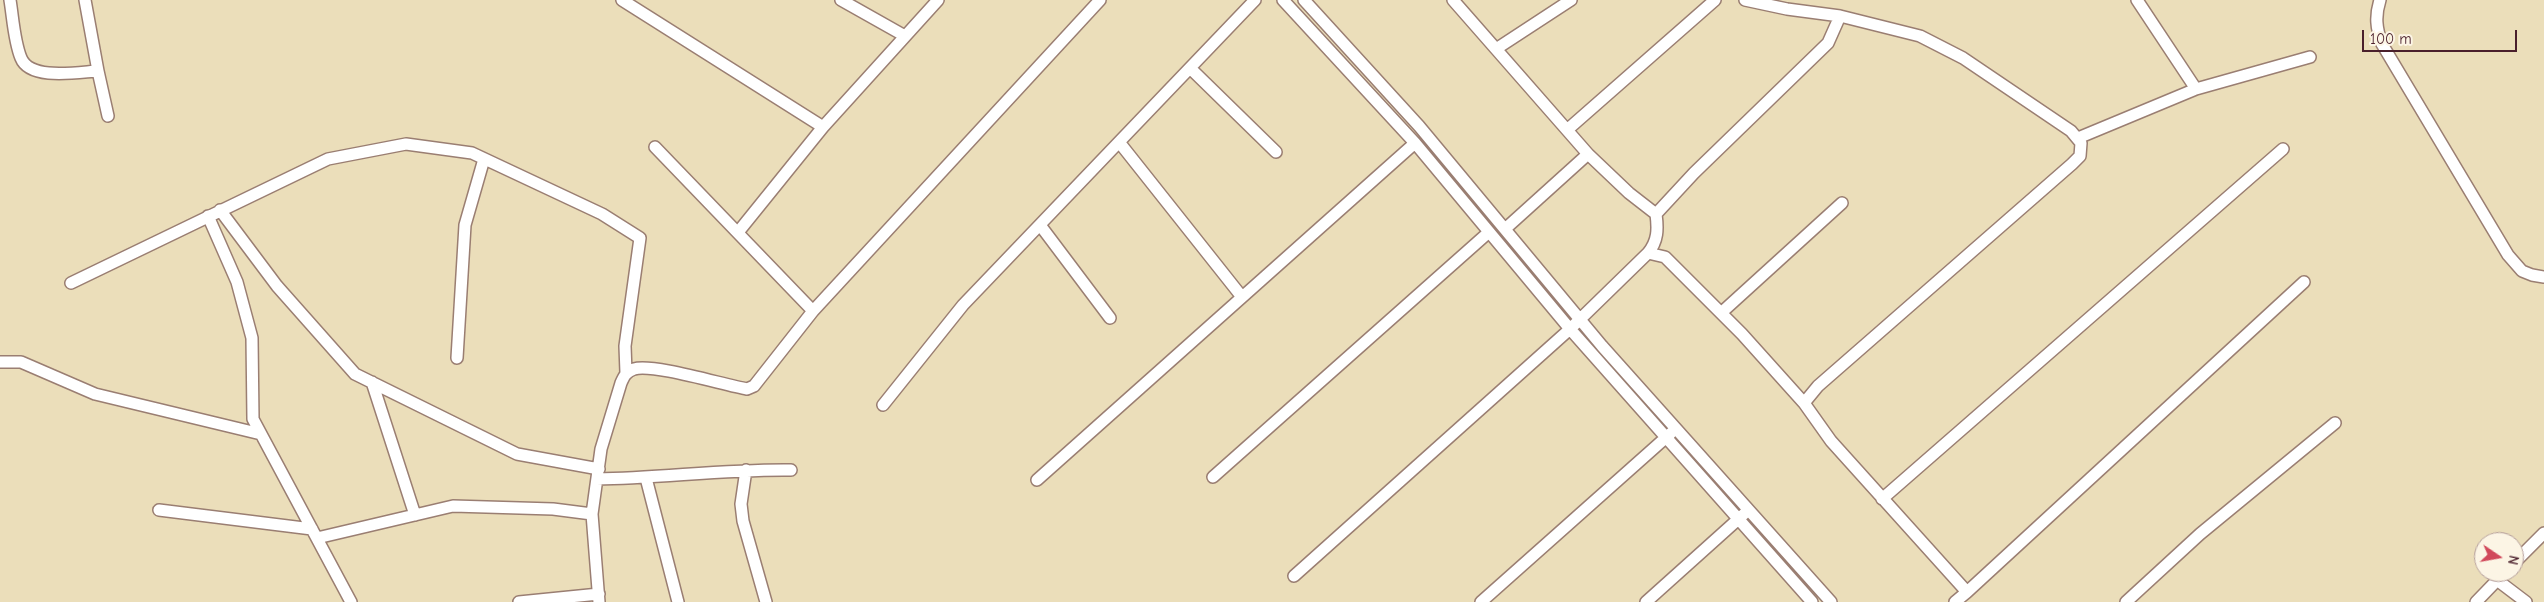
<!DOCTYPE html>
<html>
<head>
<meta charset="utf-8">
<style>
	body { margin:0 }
	#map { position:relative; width:2544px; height:602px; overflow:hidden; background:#ebdeba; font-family:"Comic Neue",sans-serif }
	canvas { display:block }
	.north { position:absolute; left:2474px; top:532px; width:50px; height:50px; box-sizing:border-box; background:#fcf5e5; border:1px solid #b59f9b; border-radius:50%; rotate:102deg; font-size:14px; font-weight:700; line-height:20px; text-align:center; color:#4a1f2b }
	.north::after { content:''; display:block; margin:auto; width:18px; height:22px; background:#d1495b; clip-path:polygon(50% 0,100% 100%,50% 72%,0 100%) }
	.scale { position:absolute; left:2362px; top:30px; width:155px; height:22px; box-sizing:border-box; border:2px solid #4a1f2b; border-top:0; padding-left:6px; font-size:15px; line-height:18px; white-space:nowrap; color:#4a1f2b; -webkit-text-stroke:4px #fcf5e5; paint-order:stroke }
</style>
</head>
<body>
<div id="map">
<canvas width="2544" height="602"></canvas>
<div class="north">N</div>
<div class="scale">100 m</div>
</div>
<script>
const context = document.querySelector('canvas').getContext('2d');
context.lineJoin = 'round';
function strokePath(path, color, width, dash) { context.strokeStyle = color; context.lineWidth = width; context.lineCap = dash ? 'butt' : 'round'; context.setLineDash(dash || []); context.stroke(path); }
const minor = new Path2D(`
	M10 0C13 18 14 41 21 58 30 81 79 72 98 71L108 116
	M85 0 98 71
	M622 0 823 127 938 0
	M841 0 905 36
	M1283 0 1415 143 1570 329 1812 602
	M1304 0 1419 126 1602 346 1831 602
	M1453 0 1588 154
	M1745 0 1787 9 1840 16 1920 36 1963 58 2071 131 2081 143 2080 156 2072 164 1818 386 1804 403 1831 441 1967 592 1955 602
	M2137 0 2196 89
	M2380 0C2375 16 2376 28 2382 44L2508 255 2522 271 2532 275 2544 277
	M1496 49 1571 0
	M1190 68 1276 152
	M1567 130 1715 0
	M2078 138 2196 89 2310 57
	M1119 142 1242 297
	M655 147 813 311
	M220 210 277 286 355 374 517 454 599 469
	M208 216 237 282 252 338 253 419 351 602
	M1040 225 1110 318
	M1505 229 1588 154 1629 193 1656 214
	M739 231 823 127
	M1648 253 1665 257 1742 334 1804 403
	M71 283 328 159 406 144 472 153 602 214 640 238 625 346 626 373
	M1721 313 1842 203
	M457 358 465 225 484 159
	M0 362H21L95 394 261 434
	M372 382 415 515
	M883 405 963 305 1255 0
	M746 470 741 504 743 521 766 602
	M1213 477 1489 232
	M646 478 678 602
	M597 479C662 478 726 469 791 470
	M1037 480 1415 143
	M1882 499 2283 149
	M159 510 312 529
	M317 538 453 506 553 509 592 514
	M2514 563 2544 533
	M1294 576 1570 329 1648 253C1658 241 1658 229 1656 214L1694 173 1828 43 1840 16
	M2497 580 2526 602
	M1967 592 2304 282
	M519 602 599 594
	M599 602 592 514 601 449 621 383C624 376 626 372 634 369 652 363 724 385 747 389L754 386 813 311 1100 0
	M1481 602 1671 433
	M1646 602 1744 514
	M2126 602 2200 534 2335 423
	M2476 602 2505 572`);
strokePath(minor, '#9a7e72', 14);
strokePath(minor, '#fff', 11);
</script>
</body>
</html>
